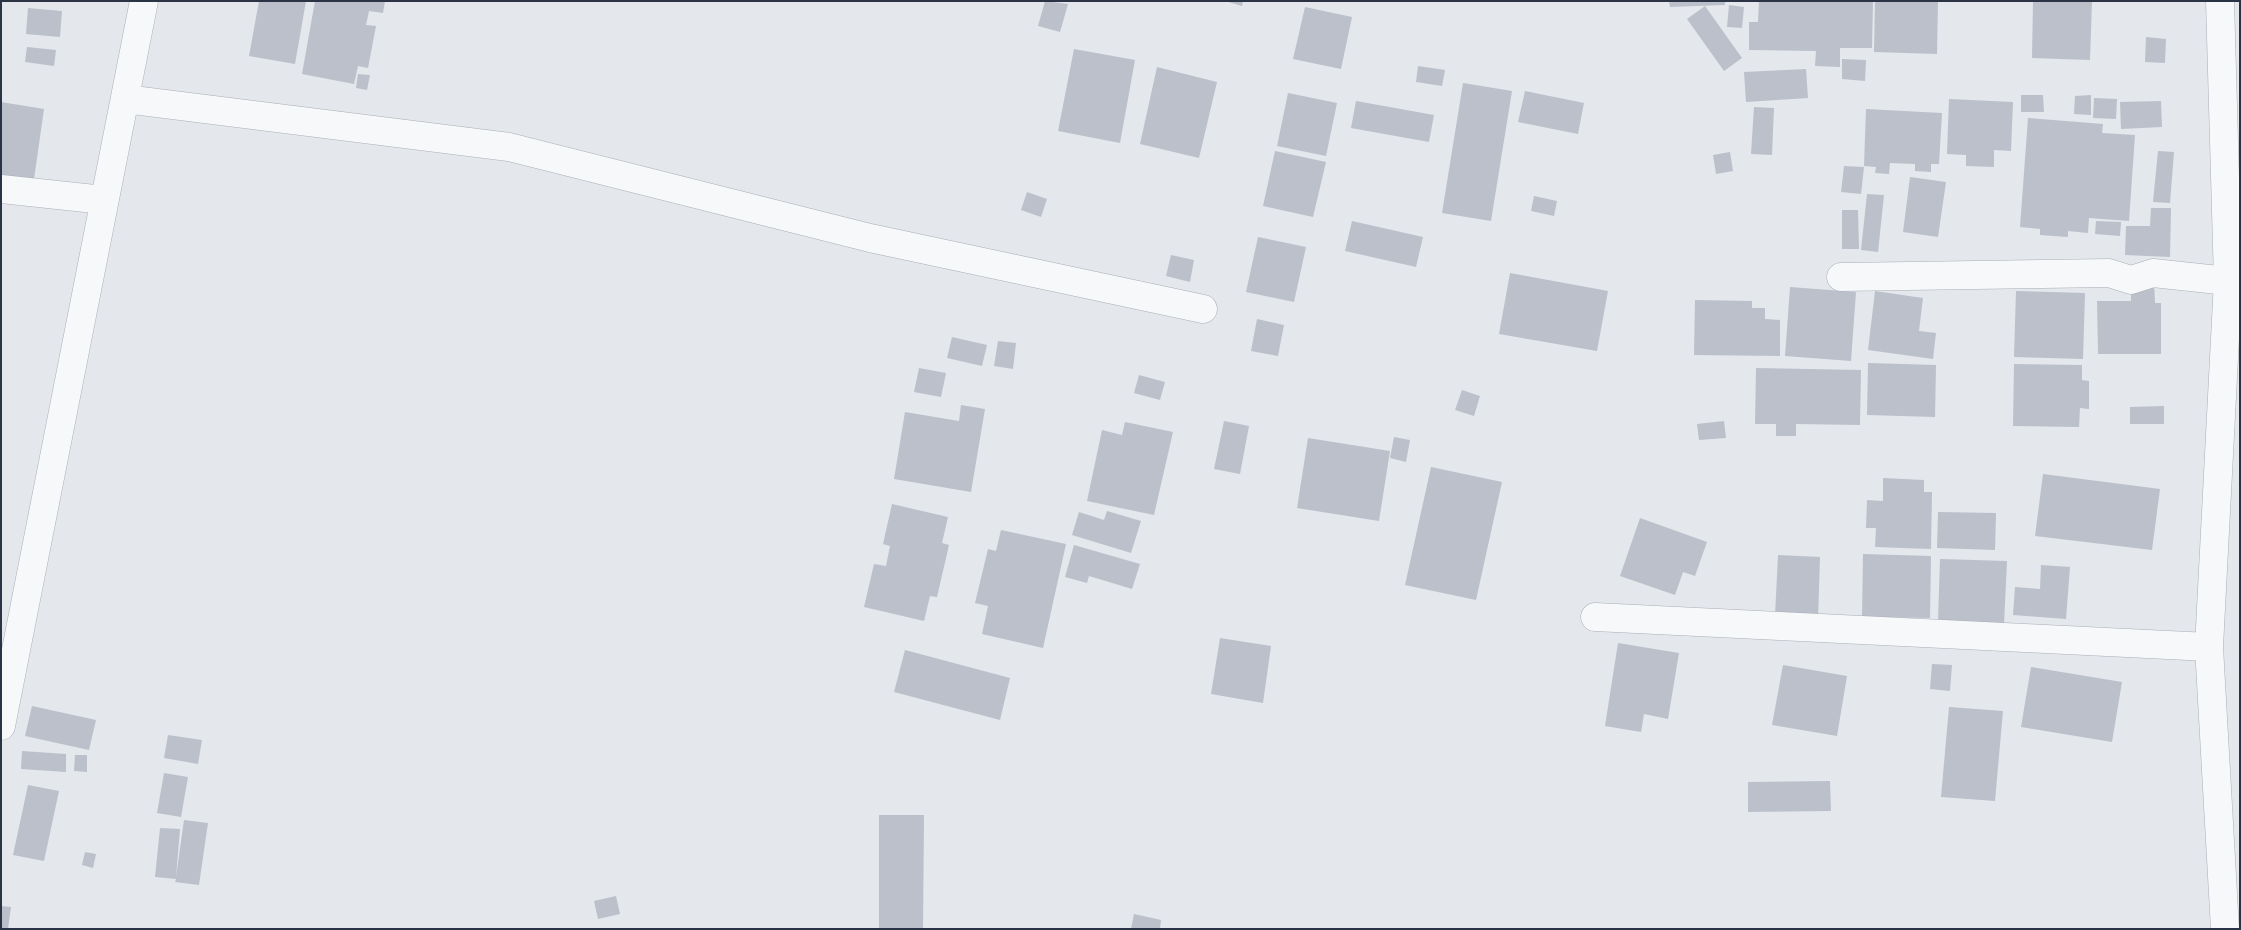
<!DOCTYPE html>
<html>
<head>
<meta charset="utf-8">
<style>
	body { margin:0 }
	#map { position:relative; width:2241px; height:930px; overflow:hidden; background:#e4e7ec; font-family:"Space Grotesk",sans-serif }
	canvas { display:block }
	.frame { position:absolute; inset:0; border:2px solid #2b3445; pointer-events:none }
</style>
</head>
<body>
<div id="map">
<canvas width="2241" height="930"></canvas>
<div class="frame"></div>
</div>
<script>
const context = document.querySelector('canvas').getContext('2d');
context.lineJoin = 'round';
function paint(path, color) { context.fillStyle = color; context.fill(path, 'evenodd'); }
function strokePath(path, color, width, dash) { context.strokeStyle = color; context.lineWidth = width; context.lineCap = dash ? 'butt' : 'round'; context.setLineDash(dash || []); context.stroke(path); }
const building = new Path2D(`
	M259 1H306L295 64 249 56Z
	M315 1H385L383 13 369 11 366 25 376 26 368 68 358 66 354 84 302 74Z
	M1045 1 1068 4 1060 32 1038 26Z
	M1225 1H1243L1242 6Z
	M1669 1H1725V5L1670 7Z
	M1759 1H1873L1872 48H1840V67L1815 66 1816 51 1749 50V22H1758Z
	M1875 1H1938L1937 54 1874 52Z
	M2033 1H2092L2090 60 2032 58Z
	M1729 5 1744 7 1742 28 1727 27Z
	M1705 6 1742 58 1724 71 1687 19Z
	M1305 7 1352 17 1341 69 1293 59Z
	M28 8 62 11 60 37 26 34Z
	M2146 37 2166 39 2165 63 2145 62Z
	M27 47 56 50 54 66 25 62Z
	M1074 49 1135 60 1120 143 1058 131Z
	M1842 59 1866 60 1865 81 1842 79Z
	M1418 66 1445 70 1442 86 1416 82Z
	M1157 67 1217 82 1199 158 1140 144Z
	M1806 69 1808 98 1746 102 1744 72Z
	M358 74 370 75 367 90 356 88Z
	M1463 83 1512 91 1491 221 1442 213Z
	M1525 91 1584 103 1578 134 1518 122Z
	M1288 93 1337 103 1326 156 1277 146Z
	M2021 95H2043L2044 112H2021Z
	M2091 95V115L2074 114 2075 96Z
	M2094 98 2117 99 2116 119 2093 118Z
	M1949 99 2013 102 2011 151 1994 150V167L1966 166V155L1947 154Z
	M1356 101 1434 115 1429 142 1351 128Z
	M2161 101 2162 127 2121 129 2120 102Z
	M1 102 44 109 33 186 1 182Z
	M1754 107 1774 108 1772 155 1751 154Z
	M1866 109 1942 113 1939 164H1931V172L1915 171V164L1890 163 1889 174 1875 173 1876 167 1864 166Z
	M2028 118 2103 124 2102 133 2135 135 2129 221 2089 218 2088 233 2068 231V237L2040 235V229L2020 227Z
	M1275 151 1326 162 1313 217 1263 206Z
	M2158 151 2174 152 2170 203 2153 202Z
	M1730 152 1733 171 1716 174 1713 155Z
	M1844 166 1864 167 1861 194 1841 192Z
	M1910 177 1946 182 1938 237 1903 232Z
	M1027 192 1047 199 1041 217 1021 210Z
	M1867 194 1884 195 1878 252 1861 250Z
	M1534 196 1557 201 1554 216 1531 211Z
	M2151 208H2171L2170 257 2125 255 2126 226H2150Z
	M1842 210H1858L1859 249H1842Z
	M1352 221 1423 237 1416 267 1345 251Z
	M2096 221 2121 222 2120 236 2095 234Z
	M1258 237 1306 247 1294 302 1246 292Z
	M1171 255 1194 260 1190 282 1166 276Z
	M1510 273 1608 291 1597 351 1499 334Z
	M2131 282H2154L2155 303H2161V354H2098L2097 301H2131Z
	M1790 287 1856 292 1851 361 1785 356Z
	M1875 291 1923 298 1919 331 1936 333 1933 359 1868 350Z
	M2016 291 2085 293 2083 359 2014 357Z
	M1695 300 1752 301V308H1765V319L1780 320V356L1694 355Z
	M1257 319 1284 325 1278 356 1251 351Z
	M952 337 987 345 982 366 947 358Z
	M998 341 1016 343 1013 369 994 366Z
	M1868 363 1936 365 1935 417 1867 415Z
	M2014 364 2082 365V380L2089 381V409L2080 408 2079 427 2013 426Z
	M919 368 946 373 941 397 914 392Z
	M1756 368 1861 370 1860 425 1796 424V436H1776V424H1755Z
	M1139 375 1165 382 1160 400 1134 393Z
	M1462 390 1480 396 1474 416 1455 410Z
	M961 405 985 409 971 492 894 479 905 412 959 421Z
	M2164 406V424H2130V407Z
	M1224 421 1249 426 1240 474 1214 469Z
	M1724 421 1726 438 1699 440 1697 424Z
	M1125 422 1173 432 1154 515 1087 501 1102 430 1122 435Z
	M1394 437 1410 440 1406 462 1390 458Z
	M1308 438 1390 451 1379 521 1297 508Z
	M1431 467 1502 482 1476 600 1405 585Z
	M2043 474 2160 489 2152 550 2035 536Z
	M1883 478 1924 480V492H1932L1931 549 1875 547 1876 528H1866L1867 500 1883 501Z
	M892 504 948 517 942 543 949 545 937 597 930 596 924 621 864 607 874 564 886 566 890 546 883 544Z
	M1107 511 1141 521 1131 553 1072 535 1079 512 1104 520Z
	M1938 512 1996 513 1995 550 1937 548Z
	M1640 518 1707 542 1695 576 1683 572 1675 595 1620 576Z
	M1001 530 1066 544 1043 648 982 634 988 606 975 603 988 549 996 551Z
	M1074 545 1140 564 1132 589 1089 576 1087 583 1065 577Z
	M1863 554 1931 556 1930 618 1862 617Z
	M1778 555 1820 557 1818 619 1775 616Z
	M1940 559 2007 561 2004 624 1938 622Z
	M2041 565 2070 567 2066 619 2013 615 2015 587 2040 589Z
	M1220 638 1271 646 1263 703 1211 694Z
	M1618 643 1679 653 1668 719 1644 714 1641 732 1605 726Z
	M905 650 1010 678 1000 720 894 692Z
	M1932 664 1952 665 1950 691 1930 689Z
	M1783 665 1847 676 1837 736 1772 725Z
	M2031 667 2122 682 2112 742 2021 727Z
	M32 706 96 720 89 750 25 736Z
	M1949 707 2003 711 1995 801 1941 797Z
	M168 735 202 740 198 764 164 758Z
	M22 751 66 754V772L21 769Z
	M75 755H87V772L74 771Z
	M164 773 188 777 181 817 157 813Z
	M1830 781 1831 811 1748 812V782Z
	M28 785 59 791 44 861 13 855Z
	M879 815H924L923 929H879Z
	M184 820 208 823 199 885 175 882 176 879 155 877 160 828 180 829 176 877Z
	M85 852 96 854 93 868 82 865Z
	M616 896 620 914 598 919 594 901Z
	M1 906 11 907 8 929H1Z
	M1134 914 1161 920 1160 929H1131Z`);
const minor = new Path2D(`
	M2220 1 2228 281 2209 647 2225 929
	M125 99 509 147 870 238 1203 309
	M1 189 104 200
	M1841 277 2109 273 2131 280 2153 273 2228 281
	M1595 617 2209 647
	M1 726 144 1`);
paint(building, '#bbc0ca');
strokePath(minor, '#a9aeb7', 29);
strokePath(minor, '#f7f8fa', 28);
</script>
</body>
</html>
